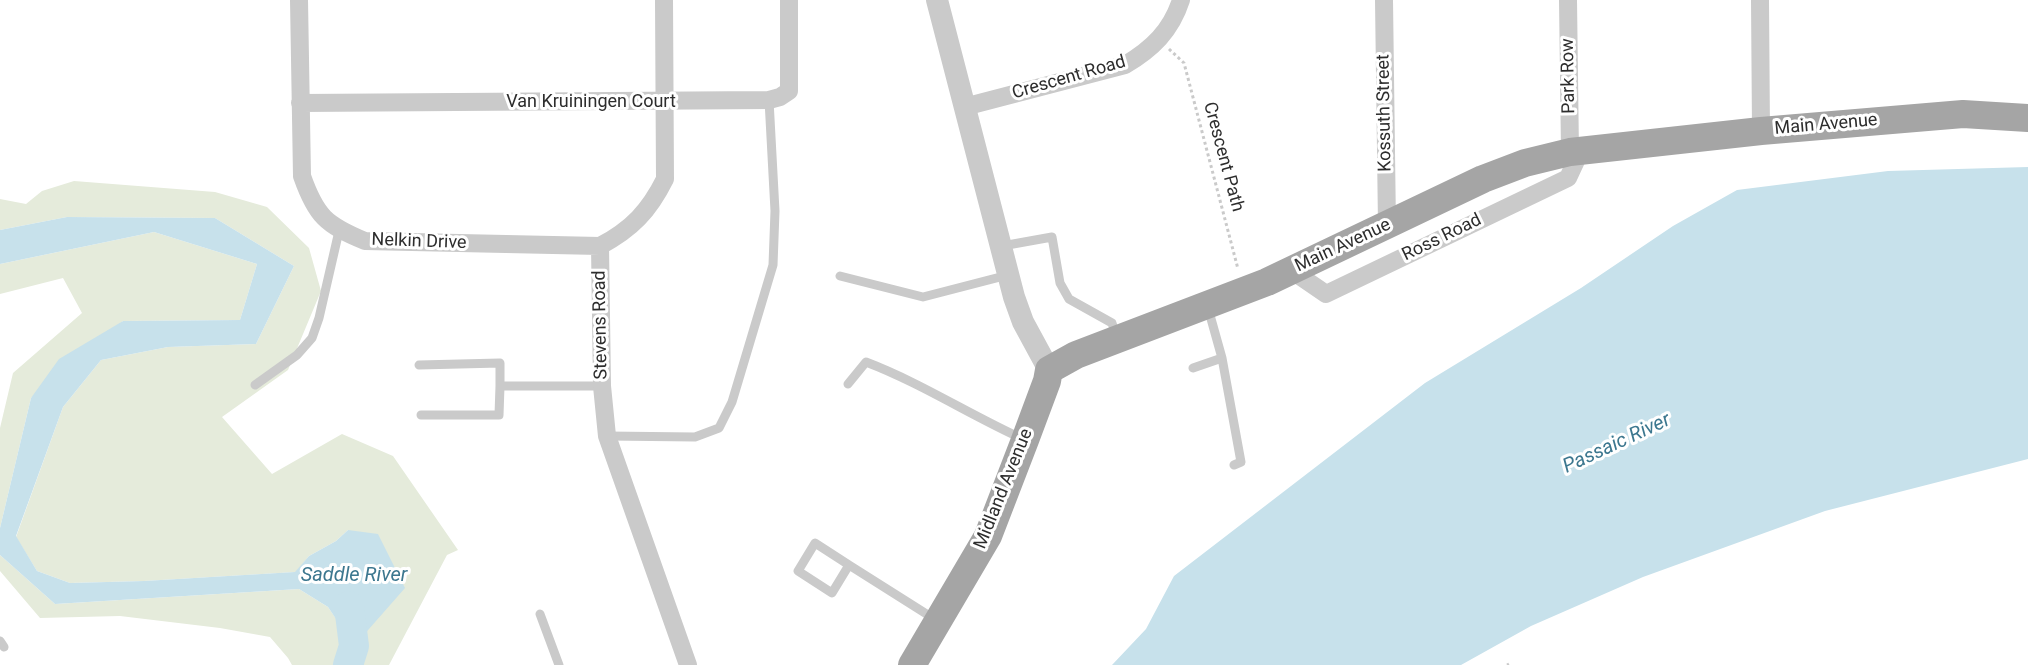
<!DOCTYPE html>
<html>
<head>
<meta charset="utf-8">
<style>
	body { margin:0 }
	canvas { display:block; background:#fff }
</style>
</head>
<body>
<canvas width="2028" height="665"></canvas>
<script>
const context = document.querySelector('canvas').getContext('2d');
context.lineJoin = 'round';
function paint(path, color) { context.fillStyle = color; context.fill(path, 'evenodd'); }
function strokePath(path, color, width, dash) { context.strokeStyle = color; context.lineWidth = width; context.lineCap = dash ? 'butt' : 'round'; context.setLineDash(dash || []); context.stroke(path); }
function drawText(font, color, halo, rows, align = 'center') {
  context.font = font + ' Roboto,sans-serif'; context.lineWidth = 6; context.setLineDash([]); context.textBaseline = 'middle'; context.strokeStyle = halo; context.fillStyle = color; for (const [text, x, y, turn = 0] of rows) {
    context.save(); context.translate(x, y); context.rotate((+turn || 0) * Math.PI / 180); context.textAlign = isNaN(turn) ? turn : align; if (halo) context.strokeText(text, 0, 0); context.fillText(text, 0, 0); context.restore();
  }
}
const green = new Path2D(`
	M74 181 215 192 267 207 309 248 321 291 288 370 222 417 272 474 342 434 393 456 458 550 447 555 389 665H292L288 658 270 637 220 628 120 616 40 618 0 571V555L55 604 299 589 328 607 354 645 348 530 336 541 309 556 296 572 144 581 70 583 37 571 16 537 63 407 101 360 168 347 256 344 294 266 215 218 67 217 0 230V199L26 204 42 191Z
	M154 232 257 264 240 320 123 321 31 398 0 528V428L13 373 82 313 63 278 0 294V264Z`);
const water = new Path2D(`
	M2028 167V459L1825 511 1643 577 1531 626 1461 665H1112L1146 629 1174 576 1425 383 1581 288 1673 226 1737 190 1888 171Z
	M67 217 215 218 294 266 256 344 168 347 101 360 63 407 16 536 37 571 70 583 144 581 295 572 309 556 336 541 348 530 378 534 405 588 354 646 328 607 299 589 55 604 0 555V528L31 398 59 359 123 321 240 320 257 264 154 232 0 264V230Z`);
const river = new Path2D(`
	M348 665 354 646 349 606`);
const path = new Path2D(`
	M1169 49 1184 63 1238 269
	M1507 665 1509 664`);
const service = new Path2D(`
	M1002 246 1052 237 1060 283 1069 299 1112 323 1116 336
	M840 276 923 297 1008 275
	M1208 308 1222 358 1241 462 1234 465
	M419 365 500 363V386H602
	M1193 368 1222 358
	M848 384 866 362C921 383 970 415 1023 439
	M255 385 297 355 312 338 319 318 339 231
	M421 415H499L500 386
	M607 436 695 437 719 428 732 402 773 265 775 211 769 100
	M815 543 849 565 832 593 798 571Z
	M849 565 936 620
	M540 614 559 665
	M0 641 4 647`);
const minor = new Path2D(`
	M299 0 302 176C316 216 326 225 365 241L600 246
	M664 0 665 179C649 211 632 229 600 246L602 386 607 436 688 665
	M1384 0 1387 226
	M1568 0 1570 152
	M1760 0 1761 131
	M300 103 769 100 780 97 789 91V0
	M964 107 1125 65C1152 49 1171 31 1181 0
	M1291 270 1326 294 1568 178 1581 150`);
const tertiary = new Path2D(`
	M937 0 1014 297 1023 322 1049 370`);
const primary = new Path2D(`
	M912 665 988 536 1025 440 1047 381 1049 370 1076 355 1267 282 1483 179 1525 163 1570 152 1761 131 1963 114 2028 118`);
const streetNames = [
	["Park Row",1569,76,-91],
	["Crescent Road",1069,78,-16],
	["Van Kruiningen Court",591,102],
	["Kossuth Street",1385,113,-91],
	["Main Avenue",1826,125,-5],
	["Crescent Path",1223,157,75],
	["Ross Road",1442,238,-26],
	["Nelkin Drive",419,242,2],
	["Main Avenue",1343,246,-25],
	["Stevens Road",601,325,-91],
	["Midland Avenue",1004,489,-68]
];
const waterNames = [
	["Passaic River",1617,444,-25],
	["Saddle River",354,576]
];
paint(green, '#e5ebdb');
paint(water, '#c7e1eb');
strokePath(river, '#c7e1eb', 30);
strokePath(path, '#cacaca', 3, [3, 3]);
strokePath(service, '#cacaca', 9);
strokePath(minor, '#cacaca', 18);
strokePath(tertiary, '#cacaca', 22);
strokePath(primary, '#a5a5a5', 28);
drawText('18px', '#2d2d2d', '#fff', streetNames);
drawText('italic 20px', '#3c778f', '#fff', waterNames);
</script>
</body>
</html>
